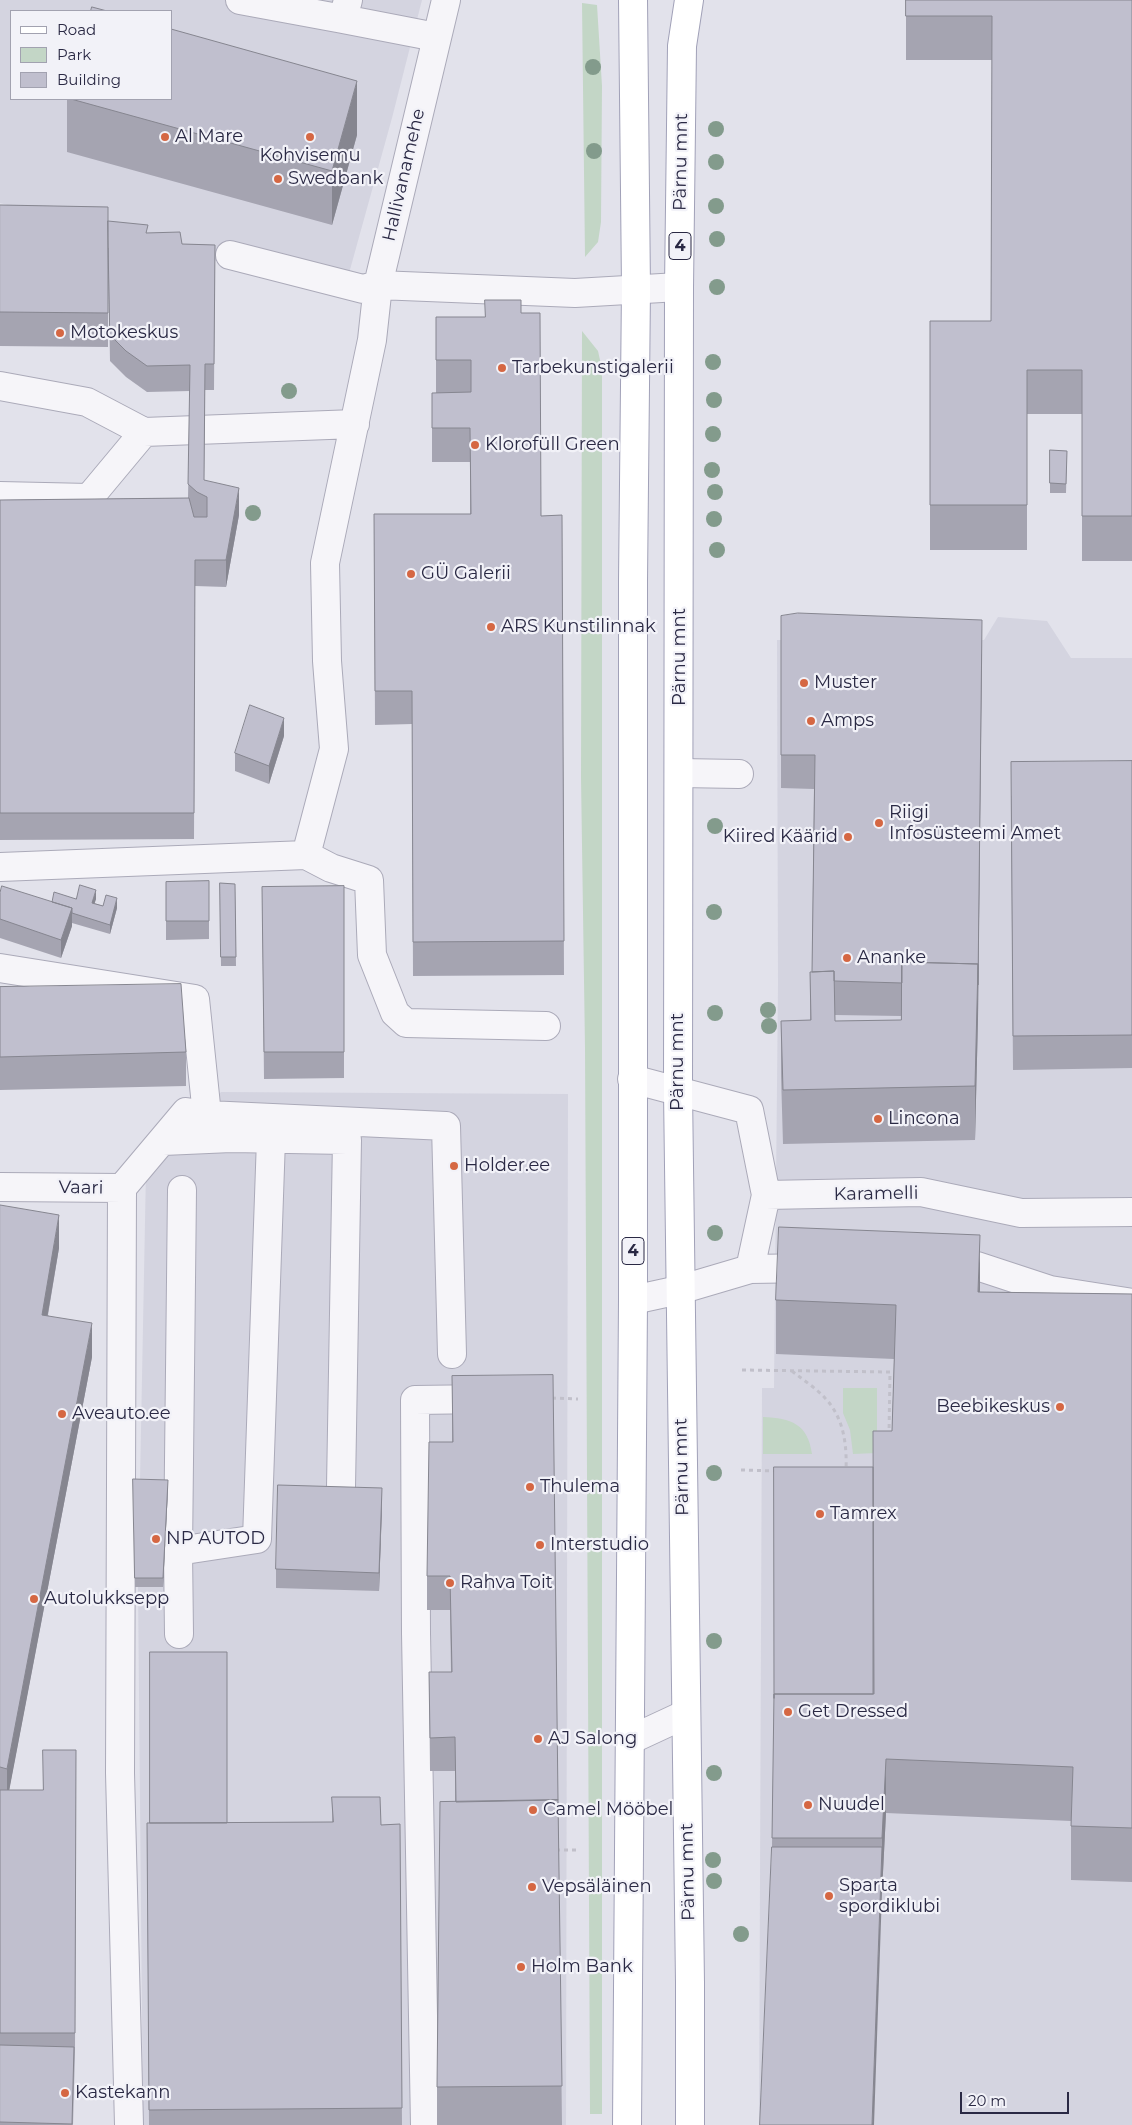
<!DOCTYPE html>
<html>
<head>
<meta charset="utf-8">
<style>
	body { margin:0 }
	#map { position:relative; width:1132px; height:2125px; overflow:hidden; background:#e2e2eb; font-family:Montserrat,sans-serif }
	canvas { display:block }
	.legend { position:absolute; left:10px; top:10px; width:162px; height:90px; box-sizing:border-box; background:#f2f2f8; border:1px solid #a2a2b0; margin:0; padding:6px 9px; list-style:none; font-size:15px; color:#2a2944 }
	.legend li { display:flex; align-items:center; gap:10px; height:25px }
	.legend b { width:25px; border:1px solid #a2a2b0 }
	.scale { position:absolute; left:960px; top:2092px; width:109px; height:22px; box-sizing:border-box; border:2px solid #2a2944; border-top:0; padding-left:6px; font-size:15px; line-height:18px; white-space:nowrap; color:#2a2944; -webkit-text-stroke:4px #f2f2f8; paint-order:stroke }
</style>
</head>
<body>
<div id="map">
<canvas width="1132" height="2125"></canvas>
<ul class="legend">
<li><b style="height:6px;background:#fff"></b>Road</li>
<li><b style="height:14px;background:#c3d6c6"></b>Park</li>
<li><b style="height:14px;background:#c0bfce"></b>Building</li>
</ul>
<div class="scale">20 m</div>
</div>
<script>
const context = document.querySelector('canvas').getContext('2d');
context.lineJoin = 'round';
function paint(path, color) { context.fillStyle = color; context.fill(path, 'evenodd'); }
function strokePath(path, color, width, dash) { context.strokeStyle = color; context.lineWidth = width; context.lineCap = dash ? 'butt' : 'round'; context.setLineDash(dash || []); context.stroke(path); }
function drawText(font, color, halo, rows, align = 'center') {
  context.font = font + ' Montserrat,sans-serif'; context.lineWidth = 4.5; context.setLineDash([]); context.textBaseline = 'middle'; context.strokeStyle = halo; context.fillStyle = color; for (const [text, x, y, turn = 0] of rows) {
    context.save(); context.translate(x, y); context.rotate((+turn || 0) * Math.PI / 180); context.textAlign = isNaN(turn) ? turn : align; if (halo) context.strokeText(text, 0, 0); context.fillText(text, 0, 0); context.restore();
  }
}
const built = new Path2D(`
	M0 0H422L392 118 343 295 0 203ZM11 11H171V99H11Z
	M998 617 1047 621 1071 658H1132V2125H759L762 1388H774L778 984 777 640H984Z
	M221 1092 568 1094 566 2125H143L138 1585 146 1170Z`);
const green = new Path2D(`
	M582 3 597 5 602 86 601 222 598 242 585 257Z
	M582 331 598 351 602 369V2114H590L585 1048 581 777Z
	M843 1388H877V1453L853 1454 850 1430 843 1413Z
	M763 1417C791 1418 808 1424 812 1454H763Z`);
const path = new Path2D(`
	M742 1370 890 1372 889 1435
	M792 1371C803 1380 816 1388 825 1398 844 1418 847 1445 846 1471
	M552 1398 578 1399
	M741 1470 778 1471
	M556 1850H580`);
const minor = new Path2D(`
	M240 0 343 19 348 0
	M343 19 436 37
	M230 255 363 289 378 285 575 293 679 287
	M0 386 87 402 144 432
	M0 496 89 498 144 432 355 424
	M680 773 739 774
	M306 855 331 868 369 880 372 955 395 1013 406 1023 546 1026
	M0 867 306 855 334 749 327 661 325 563 372 340 378 285 446 0
	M0 968 195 999 207 1115
	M632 1079 749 1110 766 1195 750 1269 679 1290 633 1300
	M163 1141 231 1138 347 1140 341 1487
	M0 1187 122 1188 186 1112 207 1115 446 1126 452 1354
	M122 1188 120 1773 129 2125
	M766 1195 921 1192 1021 1213 1132 1212
	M942 1266H977L1050 1290 1132 1303
	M750 1269 814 1268
	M178 1551 257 1539 271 1139
	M179 1634 178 1551 182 1190
	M630 1740 686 1714
	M425 2125 416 1633 415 1400 488 1399`);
const major = new Path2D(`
	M689 0 682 46 679 287 678 1092 690 1982V2125
	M627 2125 633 1300V581L636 288 633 0`);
const trees = [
	[593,67],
	[716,129],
	[594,151],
	[716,162],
	[716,206],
	[717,239],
	[717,287],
	[713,362],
	[289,391],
	[714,400],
	[713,434],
	[712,470],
	[715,492],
	[253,513],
	[714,519],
	[717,550],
	[715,826],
	[714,912],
	[768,1010],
	[715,1013],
	[769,1026],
	[715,1233],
	[714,1473],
	[714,1641],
	[714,1773],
	[713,1860],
	[714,1881],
	[741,1934]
];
const wall = new Path2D(`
	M906 0H1132V561H1082V414H1027V550H930V321H991L992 60H906Z
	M67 99H171L357 135 332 225 67 152Z
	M0 205 108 207V347L0 346Z
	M148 233 182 244 215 245 214 390H205L204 480 239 515 226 587 195 586 194 839 0 840V500L188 498 190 391 147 392 126 377 110 361 108 248Z
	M521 313 541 516 562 515 564 975 413 976 412 724 375 725 374 514H470V462H432V393H436V317H485Z
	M1050 450 1067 451 1066 493H1050Z
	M781 616 982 654 978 1018 975 1140 783 1144 781 1075V1021L810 1020V972H812L814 789 781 788ZM835 1015 901 1016V1020L835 1021Z
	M284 736 269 784 235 771V753Z
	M1132 761V1068L1013 1070 1011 796Z
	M209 881V939L166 940V882Z
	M220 883 235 884 236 966H221Z
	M344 886V1078L264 1079 262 887Z
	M0 893 52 902 76 899H96L94 903 103 906 117 908 110 934 72 923V926L61 958 0 938Z
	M0 987 186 1052V1086L0 1090Z
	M0 1205 59 1248 48 1315 92 1357 9 1790H43L76 1750 75 2052 73 2125H0Z
	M980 1292 1132 1294V1882L1071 1880V1821L886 1813 882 1892 772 1847 774 1700 873 1467 892 1431 894 1359 776 1354V1300Z
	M452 1376 558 1800 562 2125H437V2087L455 1802V1771H430L429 1672H451L450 1610H427V1576L452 1442Z
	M133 1479 168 1489 163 1587H135Z
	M382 1507 379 1591 276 1588V1569Z
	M332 1797 381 1825 400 1824 402 2125H149L147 1823 332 1822Z`);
const shadedWall = new Path2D(`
	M357 81V135L332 225V171Z
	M239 488V515L226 587V560Z
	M982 620 978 1018 975 1140V1086Z
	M284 718V736L269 784V766Z
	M96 890V899L92 912V903Z
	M117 898V908L110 934V925Z
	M72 908V926L61 958V940Z
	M59 1215V1248L42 1348V1315Z
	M980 1235V1289L978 1346V1292Z
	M92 1323V1357L7 1802V1769Z
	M168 1480V1489L163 1587V1578Z
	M382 1488V1507L379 1591V1573Z
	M886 1759V1813L882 1892V1838Z
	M882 1847V1892L874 2125H872Z`);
const building = new Path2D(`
	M906 0H1132V516H1082V370H1027V505H930V321H991L992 16H906Z
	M92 7 107 11H91Z
	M171 29 357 81 332 171 71 99H171Z
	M0 205 108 207V313L0 312Z
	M108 221 148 225 146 233 180 232 182 244 215 245 214 364H205L204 480 239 488 226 560H195L194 813H0V500L189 498 194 517H207V497L197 492 188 484 190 365 147 366 126 351 110 335Z
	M485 300H521V313H540L541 516 562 515 564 941 413 942 412 691H375L374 514H471L470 428H432V393L471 392V360H436V317H485Z
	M1050 450 1067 451 1066 484 1050 483Z
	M798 613 982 620 978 985V964L902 962V983L834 981V971L812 972 815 755H781V616Z
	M250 705 284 718 269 766 235 753Z
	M1132 761V1035L1013 1036 1011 762Z
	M209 881V921H166V882Z
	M220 883 235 884 236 957H221Z
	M80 885 96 890 92 903 103 906 106 895 117 898 110 925 72 913V908L52 902 54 892 76 899Z
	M2 886 72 908 61 940 0 919V893Z
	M344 886V1052H264L262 887Z
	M902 962 978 964 975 1086 783 1090 781 1021 811 1020 810 972 834 971 835 1021 901 1020Z
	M181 984 186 1052 0 1057V987Z
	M0 1205 59 1215 42 1315 92 1323 7 1769 0 1767Z
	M779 1227 980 1235 978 1292 1132 1294V1828L1071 1826 1073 1767 886 1759 882 1838H772L774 1694H874L873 1431H892L896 1305 776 1300Z
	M553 1375 558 1800 456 1802 455 1737 430 1738 429 1672H452L450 1576H427L429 1442H453L452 1376Z
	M774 1467H873V1694H774V1698Z
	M133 1479 168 1480 163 1578H135Z
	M278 1485 382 1488 379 1573 276 1569Z
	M150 1652H227V1823H150Z
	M43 1750H76L75 2033H0V1790H43Z
	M332 1797H380L381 1825 400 1824 402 2108 149 2110 147 1823 333 1822Z
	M558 1800 562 2086 437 2087 440 1802Z
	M772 1847H882L872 2125H760Z
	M0 2045 74 2047 72 2124 0 2122Z`);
const markers = [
	[165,137,5,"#d56743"],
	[310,137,5,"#d56743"],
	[278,179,5,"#d56743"],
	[60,333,5,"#d56743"],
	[502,368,5,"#d56743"],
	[475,445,5,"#d56743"],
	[411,574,5,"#d56743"],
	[491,627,5,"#d56743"],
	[804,683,5,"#d56743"],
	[811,721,5,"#d56743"],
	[879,823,5,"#d56743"],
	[848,837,5,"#d56743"],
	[847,958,5,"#d56743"],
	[878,1119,5,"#d56743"],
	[454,1166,5,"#d56743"],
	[1060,1407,5,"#d56743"],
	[62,1414,5,"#d56743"],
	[530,1487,5,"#d56743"],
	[820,1514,5,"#d56743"],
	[156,1539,5,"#d56743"],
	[540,1545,5,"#d56743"],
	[450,1583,5,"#d56743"],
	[34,1599,5,"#d56743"],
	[788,1712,5,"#d56743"],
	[538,1739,5,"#d56743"],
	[808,1805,5,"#d56743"],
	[533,1810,5,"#d56743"],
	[532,1887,5,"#d56743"],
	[829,1896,5,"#d56743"],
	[521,1967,5,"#d56743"],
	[65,2093,5,"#d56743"]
];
const shields = [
	[680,246,22],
	[633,1251,22]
];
const shieldNames = [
	["4",680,246],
	["4",633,1251]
];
const poiNames = [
	["Al Mare",175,137],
	["Kohvisemu",310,156,"center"],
	["Swedbank",288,179],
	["Motokeskus",70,333],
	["Tarbekunstigalerii",512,368],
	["Klorofüll Green",485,445],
	["GÜ Galerii",421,574],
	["ARS Kunstilinnak",501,627],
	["Muster",814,683],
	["Amps",821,721],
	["Riigi",889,813],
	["Infosüsteemi Amet",889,834],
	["Kiired Käärid",838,837,"right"],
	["Ananke",857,958],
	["Lincona",888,1119],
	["Holder.ee",464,1166],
	["Beebikeskus",1050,1407,"right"],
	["Aveauto.ee",72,1414],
	["Thulema",540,1487],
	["Tamrex",830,1514],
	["NP AUTOD",166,1539],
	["Interstudio",550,1545],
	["Rahva Toit",460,1583],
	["Autolukksepp",44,1599],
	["Get Dressed",798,1712],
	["AJ Salong",548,1739],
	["Nuudel",818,1805],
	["Camel Mööbel",543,1810],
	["Sparta",839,1886],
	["spordiklubi",839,1907],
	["Vepsäläinen",542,1887],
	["Holm Bank",531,1967],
	["Kastekann",75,2093]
];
const streetNames = [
	["Pärnu mnt",681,162,-89],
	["Hallivanamehe",404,175,-77],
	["Pärnu mnt",680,657,-90],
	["Pärnu mnt",678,1062,-90],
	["Vaari",81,1188,1],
	["Karamelli",876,1194,-1],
	["Pärnu mnt",682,1467,-91],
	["Pärnu mnt",688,1872,-91]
];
paint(built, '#d4d4e0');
paint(green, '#c3d6c6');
strokePath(minor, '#abaab9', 30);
strokePath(major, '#a1a1b8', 30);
strokePath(path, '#c1c0ca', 3, [4, 4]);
strokePath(minor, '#f6f5f9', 28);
strokePath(major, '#fff', 28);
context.fillStyle = '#839b8c';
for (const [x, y] of trees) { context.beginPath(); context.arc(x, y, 8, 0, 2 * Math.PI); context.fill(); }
paint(wall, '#a5a4b1');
paint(shadedWall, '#868690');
paint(building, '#c0bfce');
strokePath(building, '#868690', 1);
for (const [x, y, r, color] of markers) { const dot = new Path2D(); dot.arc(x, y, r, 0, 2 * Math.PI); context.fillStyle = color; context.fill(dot); strokePath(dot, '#f2f2f8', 2); }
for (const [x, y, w] of shields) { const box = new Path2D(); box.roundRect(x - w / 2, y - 13.5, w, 27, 4); context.fillStyle = '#f2f2f8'; context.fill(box); strokePath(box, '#2a2944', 1); }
drawText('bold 16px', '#2a2944', null, shieldNames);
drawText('18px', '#2a2944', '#f2f2f8', poiNames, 'left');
drawText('18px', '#2a2944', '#f2f2f8', streetNames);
</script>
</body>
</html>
